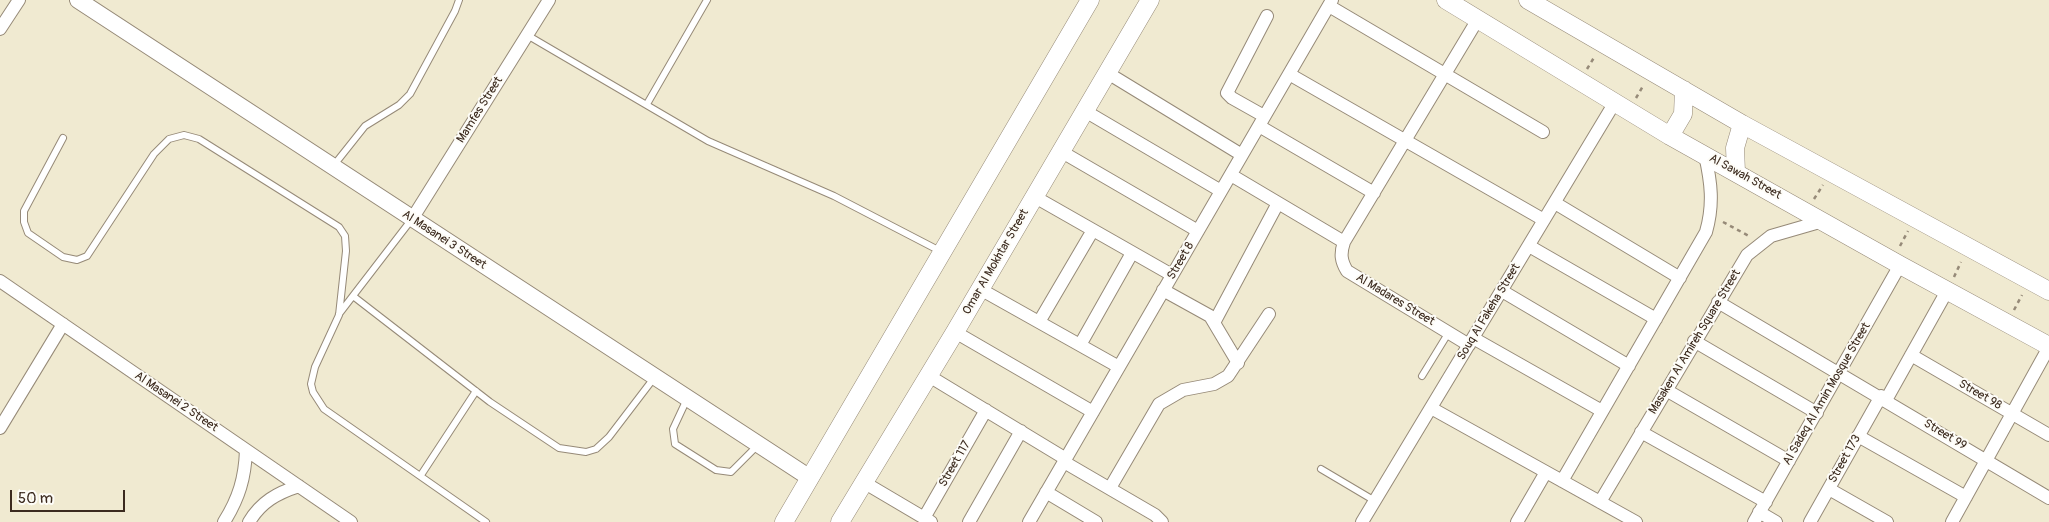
<!DOCTYPE html>
<html>
<head>
<meta charset="utf-8">
<style>
	body { margin:0 }
	#map { position:relative; width:2049px; height:522px; overflow:hidden; background:#f0ead1; font-family:Pangolin,sans-serif }
	canvas { display:block }
	.scale { position:absolute; left:10px; top:490px; width:115px; height:22px; box-sizing:border-box; border:2px solid #3b2a1e; border-top:0; padding-left:6px; font-size:15px; line-height:18px; white-space:nowrap; color:#3b2a1e; -webkit-text-stroke:4px #fdfcf7; paint-order:stroke }
</style>
</head>
<body>
<div id="map">
<canvas width="2049" height="522"></canvas>
<div class="scale">50 m</div>
</div>
<script>
const context = document.querySelector('canvas').getContext('2d');
context.lineJoin = 'round';
function strokePath(path, color, width, dash) { context.strokeStyle = color; context.lineWidth = width; context.lineCap = dash ? 'butt' : 'round'; context.setLineDash(dash || []); context.stroke(path); }
function drawText(font, color, halo, rows, align = 'center') {
  context.font = font + ' Pangolin,sans-serif'; context.lineWidth = 4; context.setLineDash([]); context.textBaseline = 'middle'; context.strokeStyle = halo; context.fillStyle = color; for (const [text, x, y, turn = 0] of rows) {
    context.save(); context.translate(x, y); context.rotate((+turn || 0) * Math.PI / 180); context.textAlign = isNaN(turn) ? turn : align; if (halo) context.strokeText(text, 0, 0); context.fillText(text, 0, 0); context.restore();
  }
}
const path = new Path2D(`
	M1587 69 1595 56
	M1636 98 1643 86
	M1814 199 1823 185
	M1723 222 1749 236
	M1900 246 1908 231
	M1954 277 1961 262
	M2014 310 2022 295`);
const service = new Path2D(`
	M527 35 708 141 834 196 942 252
	M647 104 707 0
	M63 138 24 211V222L28 233 63 257 77 260 87 256 154 154 169 139 184 135 199 139 339 227 345 236 346 251 339 315 315 367 311 384 313 392 324 409 486 522
	M334 165 365 126 399 105 410 94 455 11 459 0
	M353 296 490 402 559 448 586 452 596 449 609 437 654 378
	M339 314 412 219
	M1422 376 1449 332
	M687 399 673 429 675 444 716 470 731 472 758 445
	M1321 469 1375 501
	M421 475 476 391`);
const minor = new Path2D(`
	M1329 6 1543 132
	M0 29 19 0
	M1106 72 1242 155
	M1289 74 1544 220
	M1085 111 1221 191
	M1264 116 1232 98 1227 93 1267 16
	M1259 126 1374 193
	M1062 152 1198 231
	M1231 175 1344 242
	M1035 197 1172 275
	M1555 203 1680 278
	M412 219 549 0
	M1529 246 1656 319
	M0 281 351 522
	M980 289 1119 367
	M1163 290 1210 316 1238 363
	M1502 291 1629 366
	M1718 302 2049 498
	M1215 321 1278 203
	M1039 322 1093 230
	M955 332 1093 412
	M1473 338 1602 411
	M1694 341 1817 413
	M1080 345 1132 253
	M1469 345 1347 271C1341 261 1340 254 1344 242L1478 19
	M1911 355 2049 435
	M929 376 1066 459
	M1666 390 1789 461
	M1886 400 1947 291
	M1431 408 1636 522
	M0 428 63 324
	M1641 432 1766 502
	M1858 436 1966 497
	M1064 462 1155 515 1162 522
	M1562 481 1706 232C1714 204 1711 182 1705 155
	M865 483 931 522
	M1110 488 1159 404 1183 390 1214 384 1228 376 1269 314
	M1829 489 1887 522
	M1046 492 1096 522
	M1600 502 1747 255 1771 236 1823 221
	M1759 512 1776 522
	M924 518 986 410
	M224 522C239 498 245 478 246 450
	M249 522C261 502 277 493 299 486
	M969 522 1021 431
	M1029 522 1332 0
	M1362 522 1615 102
	M1517 522 1546 472
	M1754 522 1900 265
	M1810 522 1881 396
	M1952 522 2049 347`);
const tertiary = new Path2D(`
	M78 0 810 478`);
const secondary = new Path2D(`
	M1446 0 1670 136 1900 265 2049 346
	M1528 0 1742 124 2049 291
	M1670 136 1683 114 1684 90
	M1736 172 1735 148 1742 124
	M784 522 1090 0
	M840 522 955 332 1150 0`);
const streetNames = [
	["Mamfes Street",480,110,-58],
	["Al Sawah Street",1745,177,29],
	["Al Masanei 3 Street",444,240,33],
	["Street 8",1181,261,-60],
	["Omar Al Mokhtar Street",996,262,-60],
	["Al Madares Street",1395,300,31],
	["Souq Al Fakeha Street",1489,312,-59],
	["Masaken Al Amireh Square Street",1695,342,-59],
	["Al Sadeq Al Amin Mosque Street",1827,394,-60],
	["Street 98",1980,395,30],
	["Al Masanei 2 Street",176,402,34],
	["Street 99",1945,435,31],
	["Street 173",1845,459,-61],
	["Street 117",955,464,-60]
];
strokePath(service, '#968a78', 8);
strokePath(minor, '#968a78', 14);
strokePath(tertiary, '#968a78', 18);
strokePath(secondary, '#968a78', 19);
strokePath(path, '#968a78', 2.5, [4, 4]);
strokePath(service, '#fff', 6);
strokePath(minor, '#fff', 12);
strokePath(tertiary, '#fff', 16);
strokePath(secondary, '#fff', 18);
drawText('12px', '#3b2a1e', '#fdfcf7', streetNames);
</script>
</body>
</html>
